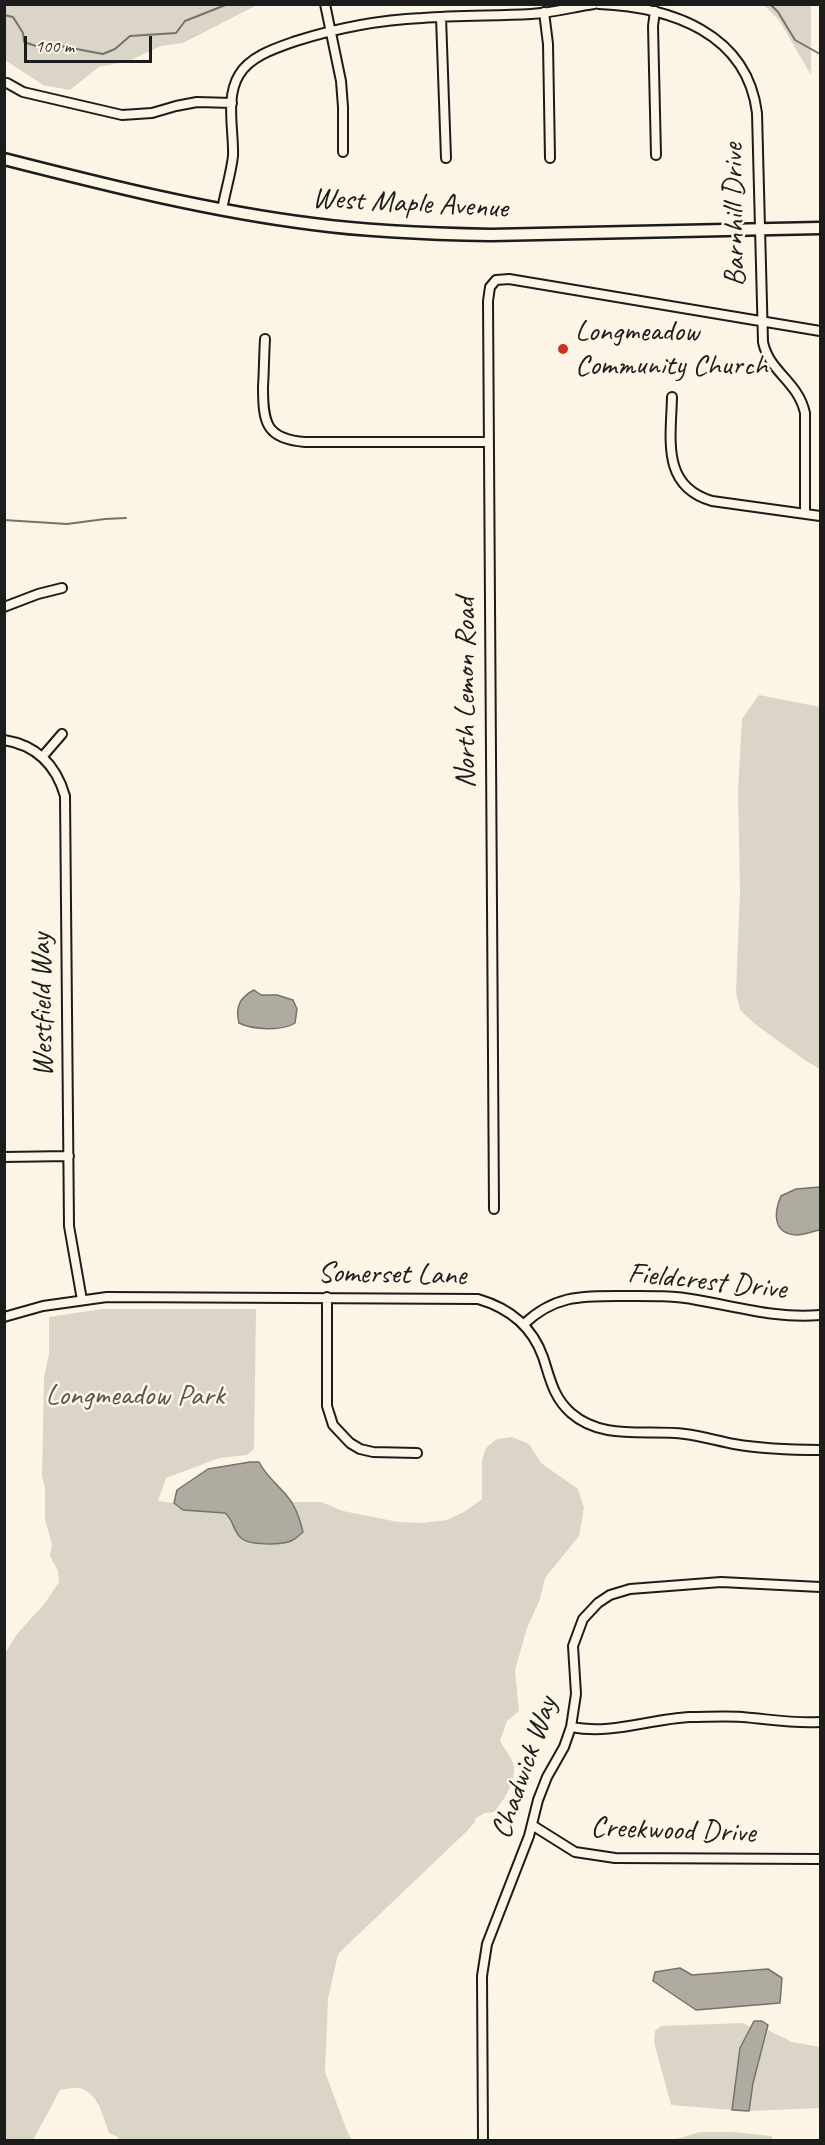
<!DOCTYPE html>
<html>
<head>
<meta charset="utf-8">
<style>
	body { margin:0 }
	#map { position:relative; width:825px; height:2145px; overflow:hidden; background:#fcf5e5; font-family:Caveat,sans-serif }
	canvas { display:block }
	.frame { position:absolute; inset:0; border:6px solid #1c1c1c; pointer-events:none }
	.scale { position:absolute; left:24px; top:36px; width:128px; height:27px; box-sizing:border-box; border:3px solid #1c1c1c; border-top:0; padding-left:8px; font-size:18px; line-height:21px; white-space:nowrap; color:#1c1c1c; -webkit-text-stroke:4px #fcf5e5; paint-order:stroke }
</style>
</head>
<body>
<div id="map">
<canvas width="825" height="2145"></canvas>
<div class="frame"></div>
<div class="scale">100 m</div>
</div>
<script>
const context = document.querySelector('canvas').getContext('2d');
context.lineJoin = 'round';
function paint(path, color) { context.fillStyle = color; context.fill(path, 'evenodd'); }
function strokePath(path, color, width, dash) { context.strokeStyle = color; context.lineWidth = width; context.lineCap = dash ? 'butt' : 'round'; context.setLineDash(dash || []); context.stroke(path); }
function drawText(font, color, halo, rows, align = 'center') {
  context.font = font + ' Caveat,sans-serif'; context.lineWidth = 5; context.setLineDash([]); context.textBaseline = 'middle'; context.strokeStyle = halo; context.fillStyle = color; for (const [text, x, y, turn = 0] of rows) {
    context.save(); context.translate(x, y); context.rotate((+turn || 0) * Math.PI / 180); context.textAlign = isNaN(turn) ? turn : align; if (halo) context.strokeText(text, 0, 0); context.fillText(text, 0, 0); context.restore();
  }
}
const green = new Path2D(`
	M4 5 5 4 257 5 183 43 161 46 129 61 99 67 70 90 43 85 5 60Z
	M764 5H811V75L779 20Z
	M759 695 820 707V1069L806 1061 755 1024 740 1010 736 992 740 891 738 789 742 719Z
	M102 1309H256L254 1449 247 1455 219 1458 166 1478 158 1501 174 1503 183 1510 225 1513C231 1517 237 1532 241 1539 263 1544 286 1548 303 1532L296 1510 291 1502H321L343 1511 398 1522 422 1523 447 1520 464 1512 482 1499V1460L486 1448 497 1439 512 1437 529 1444 541 1463 578 1489 584 1508 579 1536 545 1578 540 1599 527 1628 515 1670 519 1711 507 1721 500 1741C504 1748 513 1759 514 1767 515 1782 504 1801 494 1812L485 1813 476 1818 474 1823 466 1832 338 1954 328 1999 325 2072 347 2131 352 2140H119L118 2137 109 2133C103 2117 99 2094 80 2088 75 2087 66 2089 60 2090L33 2140H5L4 1655 17 1634 45 1603 59 1582 58 1571 50 1556 52 1545 45 1519V1488L42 1476 44 1377 49 1354V1317Z
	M743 2023 750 2027 740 2048 732 2110 671 2105 654 2042 655 2031 661 2026Z
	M768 2030 792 2042 820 2047V2108L749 2111 753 2083Z
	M700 2132H732L771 2136 773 2140H673Z`);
const water = new Path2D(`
	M254 990 261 995H277L293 1000 297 1009 295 1023C283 1031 253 1030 239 1023 235 1007 240 997 254 990Z
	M820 1187V1230C813 1231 804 1235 797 1235 772 1234 774 1212 781 1196L796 1189Z
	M250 1462H259C266 1476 278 1485 287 1496 296 1506 300 1519 303 1532 299 1535 296 1539 291 1541 281 1545 248 1546 240 1537 233 1530 233 1519 225 1513L183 1510 174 1503 177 1490 208 1469Z
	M680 1968 692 1975 768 1969 782 1978 780 2003 696 2010 653 1981 655 1972Z
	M754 2021H762L768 2025 753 2083 749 2111 732 2110 740 2048Z`);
const stream = new Path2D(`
	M770 4 778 12 795 40 820 54
	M4 15 13 17 23 33 24 42 36 46 55 45 103 54 115 49 130 36 176 33 185 21 228 4
	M4 520 67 524 105 519 126 518`);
const minor = new Path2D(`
	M325 4 341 81 343 107V152
	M599 4C671 7 747 33 757 113L763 342C769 372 798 381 805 413V514
	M655 11 653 26 656 155
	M544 12 548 44 550 158
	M441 17 446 158
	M7 83 23 92 122 115 152 113 176 106 197 102 232 103
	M222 210C225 192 231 174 233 156 234 131 225 98 239 75 250 56 276 48 296 41 337 28 379 20 422 18 458 15 495 16 531 14 552 13 573 7 594 4
	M265 339C264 355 264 371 263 387 263 423 266 439 305 442H488
	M672 397C671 439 661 486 712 501L820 516
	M4 607 38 594 62 588
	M4 740C36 745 56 765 65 796L69 1226 82 1300
	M43 756 62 734
	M4 1157 69 1156
	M494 1209 488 301 490 287 496 280 509 279 820 331
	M327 1297V1406L333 1425 350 1443 360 1449 373 1452 417 1453
	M4 1317 43 1306 107 1297 478 1299C509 1308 532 1326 543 1357 550 1378 553 1397 571 1413 603 1441 646 1429 685 1434 701 1436 718 1441 734 1444 763 1449 792 1450 820 1450
	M524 1324C554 1296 579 1296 618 1296 644 1296 671 1295 697 1300 738 1307 778 1319 820 1315
	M571 1727C612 1735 649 1719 690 1717 707 1717 725 1716 742 1717 768 1719 794 1724 820 1722
	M532 1825 575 1852 615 1858 820 1859
	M483 2140 482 1976 487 1944 529 1836 538 1800 547 1777 564 1747 571 1727 576 1694 573 1646 583 1619 598 1603 610 1595 630 1589 721 1582 820 1587`);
const secondary = new Path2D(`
	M4 159C106 185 209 211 313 224 372 232 432 234 491 235L820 228`);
const markers = [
	[563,349,6,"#c8321e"]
];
const streetNames = [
	["West Maple Avenue",410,204,3],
	["Barnhill Drive",735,215,-91],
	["North Lemon Road",466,693,-90],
	["Westfield Way",43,1005,-91],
	["Somerset Lane",392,1275,1],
	["Fieldcrest Drive",707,1282,6],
	["Chadwick Way",525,1768,-71],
	["Creekwood Drive",673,1831,2]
];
const poiNames = [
	["Longmeadow",575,332],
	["Community Church",575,366]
];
const parkNames = [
	["Longmeadow Park",135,1396]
];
paint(green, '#dbd5c8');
paint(water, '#b0aba1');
strokePath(water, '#75726c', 1.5);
strokePath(stream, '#75726c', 2);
strokePath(minor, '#1c1c1c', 12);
strokePath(secondary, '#1c1c1c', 15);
strokePath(minor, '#fcf5e5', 8);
strokePath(secondary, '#fcf5e5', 10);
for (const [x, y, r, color] of markers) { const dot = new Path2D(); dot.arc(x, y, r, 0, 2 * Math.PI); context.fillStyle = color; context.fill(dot); strokePath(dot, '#fcf5e5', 2); }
drawText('30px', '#1c1c1c', '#fcf5e5', streetNames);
drawText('30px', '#1c1c1c', '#fcf5e5', poiNames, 'left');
drawText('30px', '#555450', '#fcf5e5', parkNames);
</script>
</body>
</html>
